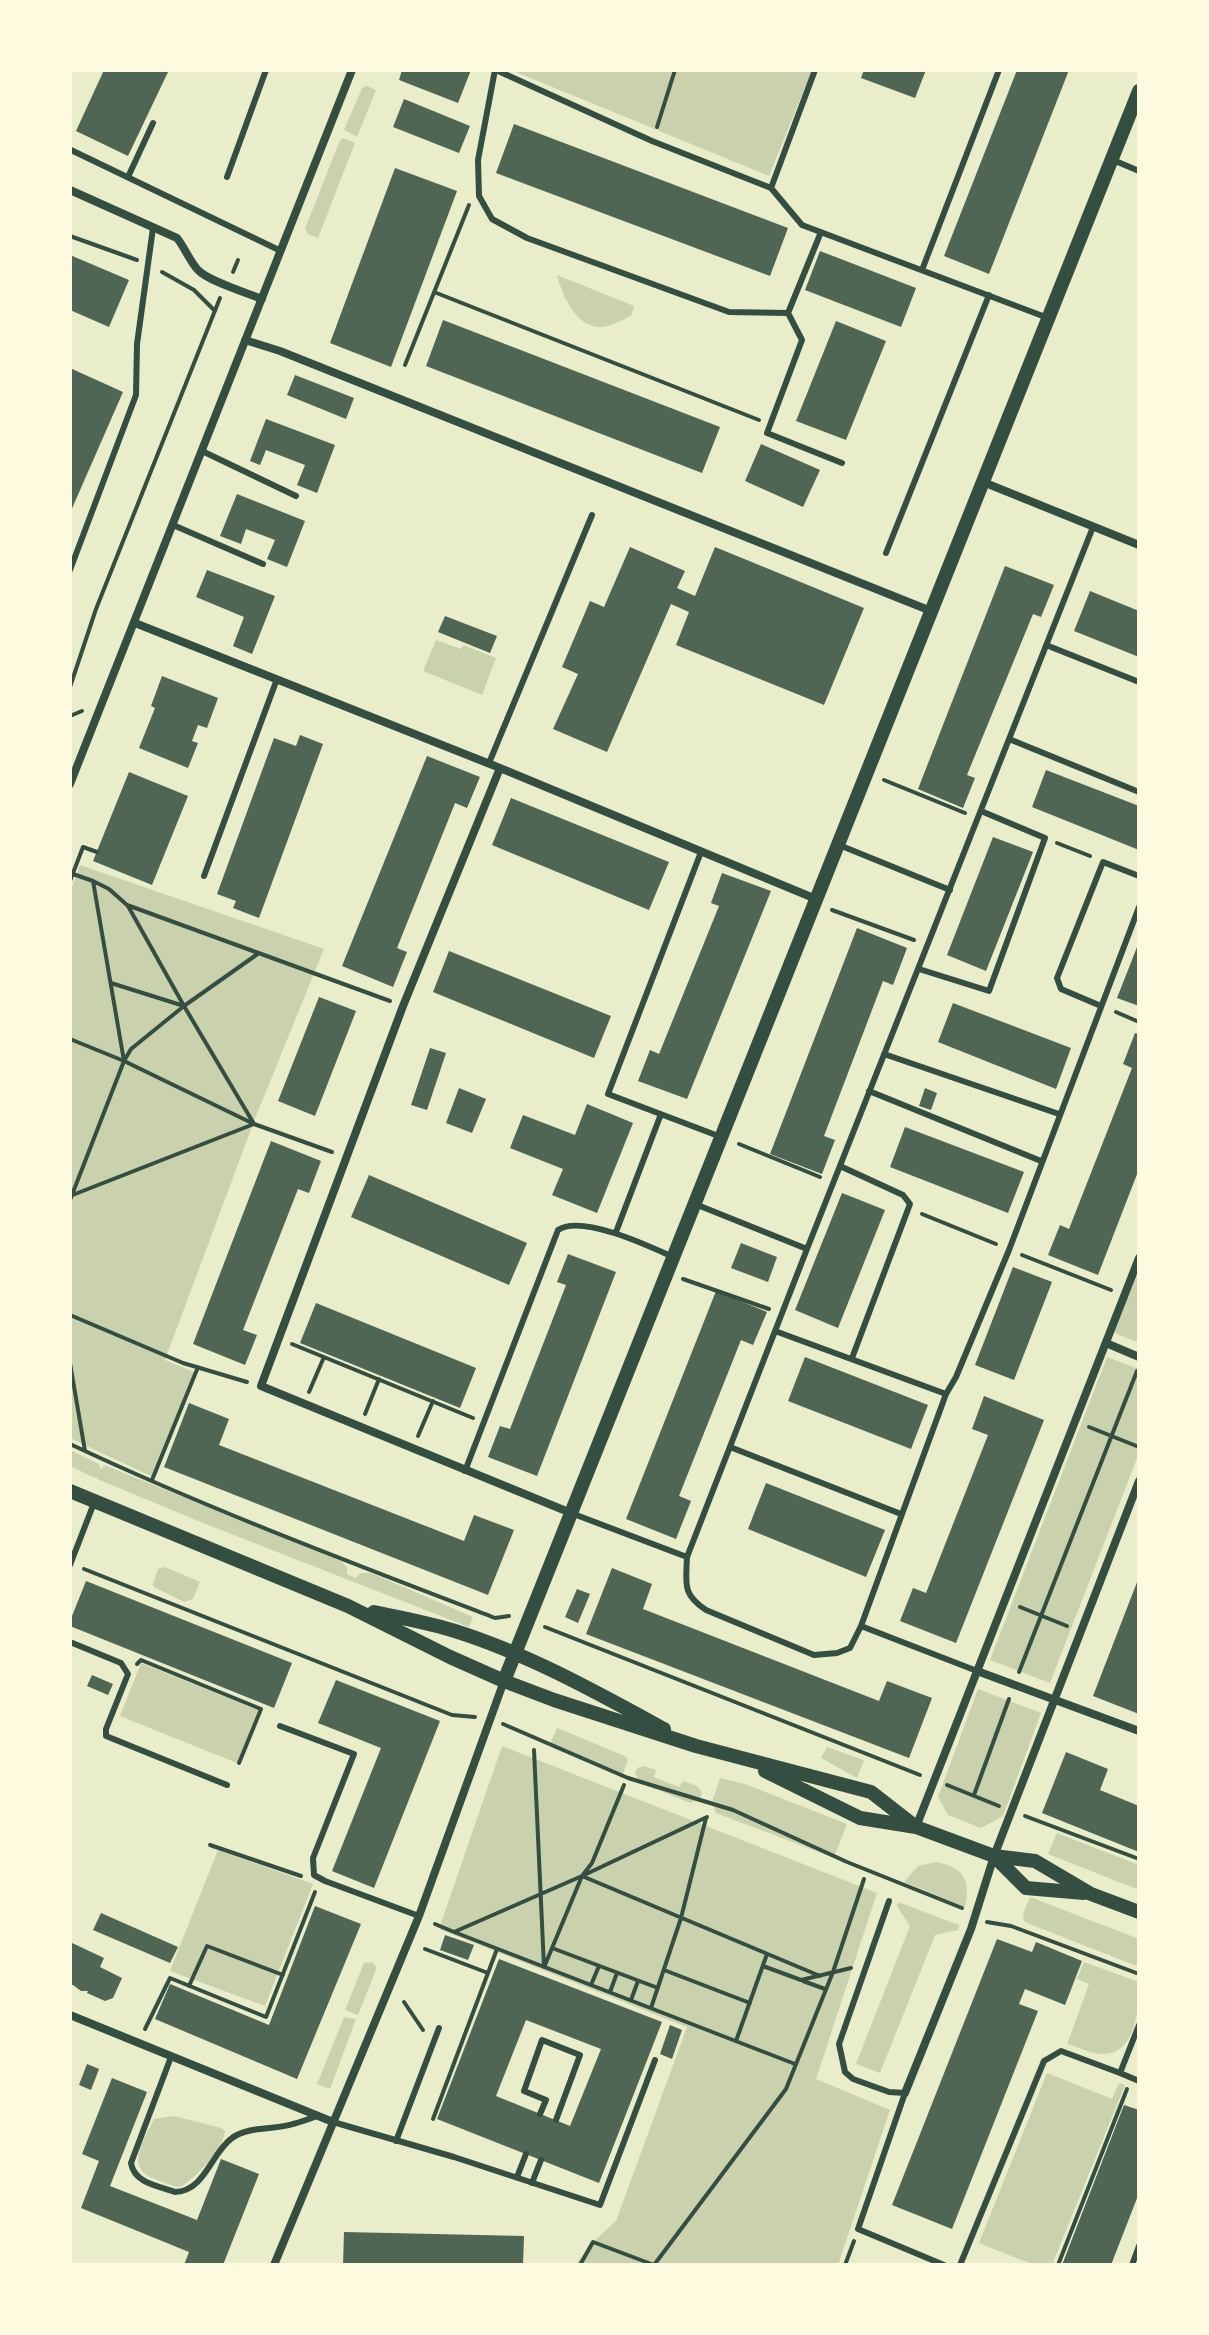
<!DOCTYPE html>
<html>
<head>
<meta charset="utf-8">
<style>
	body { margin:0 }
	#map { position:relative; width:1209px; height:2335px; overflow:hidden; background:#e9edc9; font-family:Raleway,sans-serif }
	canvas { display:block }
	.frame { position:absolute; inset:0; border:72px solid #fefae0; pointer-events:none }
</style>
</head>
<body>
<div id="map">
<canvas width="1209" height="2335"></canvas>
<div class="frame"></div>
</div>
<script>
const context = document.querySelector('canvas').getContext('2d');
context.lineJoin = 'round';
function paint(path, color) { context.fillStyle = color; context.fill(path, 'evenodd'); }
function strokePath(path, color, width, dash) { context.strokeStyle = color; context.lineWidth = width; context.lineCap = dash ? 'butt' : 'round'; context.setLineDash(dash || []); context.stroke(path); }
const green = new Path2D(`
	M511 70H812L769 176Z
	M367 86 376 90 357 137 344 130 362 88Z
	M344 138 355 143 318 238 308 234 305 229 340 140Z
	M557 275 634 306 631 316C622 320 611 327 600 327 576 327 562 295 557 275Z
	M436 640 461 649 463 645 496 658 482 695 423 671Z
	M80 865 324 949 256 1116 165 1360 196 1373 155 1478 70 1438V892Z
	M1139 1270V1343L1113 1332Z
	M1107 1357 1139 1369V1453L1050 1683 990 1660Z
	M70 1450 99 1464 101 1470 104 1465 341 1561 347 1567V1574L355 1578 361 1573H371L473 1617 469 1627 203 1523 97 1479V1477L95 1478 70 1466Z
	M165 1567 200 1582 193 1599 184 1602 154 1587 153 1584 158 1569Z
	M141 1663 258 1710 237 1763 120 1716Z
	M978 1689 1041 1713 1003 1816 981 1828 948 1815 938 1797Z
	M557 1728 625 1756 628 1759 623 1774 619 1775 569 1755V1752L550 1744Z
	M502 1746 877 1893 816 2079 890 2110 838 2265H575L593 2242 616 2221 687 2027 439 1929Z
	M827 1747 864 1760 857 1778 821 1758Z
	M644 1766 656 1770 654 1777 679 1787 683 1781 697 1786 702 1792 700 1799 690 1803 640 1783 635 1772 639 1767Z
	M720 1778 745 1784 847 1824 835 1855 832 1857 716 1813 712 1802Z
	M1057 1833 1139 1865V1890L1048 1854Z
	M218 1850 313 1884 265 2006 170 1971Z
	M937 1862C964 1868 971 1880 965 1907L904 1882 918 1866Z
	M1030 1897 1139 1939V1967L1027 1923 1024 1921 1023 1914Z
	M898 1902 959 1925 958 1930 935 1935 880 2073 856 2064 910 1926 897 1906Z
	M372 1962 377 1967 358 2015 345 2010 364 1963Z
	M1084 1962 1139 1982C1139 2006 1137 2054 1103 2054 1091 2054 1078 2047 1067 2044L1089 1984 1077 1979Z
	M344 2017 356 2019 330 2089 317 2084Z
	M1047 2073 1112 2099 1119 2083 1125 2085 1052 2265H1034L979 2243Z
	M174 2116 221 2128 225 2131C224 2148 195 2179 180 2187 171 2186 163 2182 155 2179 124 2168 144 2140 154 2119Z`);
const building = new Path2D(`
	M104 70H164L168 72 128 156 76 131Z
	M402 70H471L458 103 399 80Z
	M864 70H926L915 98 861 78Z
	M1017 70H1069L989 274 944 256Z
	M404 99 470 126 459 153 393 127Z
	M514 124 788 228 770 276 496 173Z
	M395 168 457 191 391 367 330 343Z
	M820 251 916 288 901 327 805 290Z
	M70 255 129 280 109 327 70 310Z
	M443 320 720 427 702 473 426 366Z
	M836 321 886 341 846 440 796 421Z
	M70 368 123 392 70 513Z
	M295 375 354 398 346 419 287 395Z
	M266 419 335 445 317 493 297 485 305 465 266 450 260 465 250 461Z
	M761 444 820 470 803 507 745 481Z
	M237 494 305 521 287 567 267 559 275 540 246 529 241 544 220 536Z
	M630 547 685 571 677 588 695 596 715 547 864 608 824 705 676 645 689 612 671 604 607 752 553 729 578 674 562 667 590 601 604 607Z
	M1005 566 1054 585 1041 617 1033 614 967 775 975 778 963 808 918 789Z
	M207 570 275 596 252 654 233 646 244 617 196 597Z
	M1090 591 1139 611V657L1074 631Z
	M445 616 497 636 490 653 438 632Z
	M162 676 218 698 207 728 198 725 192 741 198 743 188 768 139 748 155 708 151 706Z
	M300 735 323 744 259 918 233 908 236 901 217 894 274 738 296 746Z
	M427 756 480 777 467 808 455 803 397 948 407 952 393 987 342 966Z
	M1046 770 1139 806V850L1032 807Z
	M129 772 188 796 152 885 93 861Z
	M511 798 669 862 649 910 492 845Z
	M993 837 1033 852 986 971 947 955Z
	M722 873 771 891 687 1099 638 1081 650 1050 659 1054 719 906 711 903Z
	M857 928 907 948 893 985 883 981 824 1136 835 1140 822 1174 770 1154Z
	M1139 942V1006L1117 998Z
	M449 951 611 1016 594 1058 433 992Z
	M319 997 356 1011 315 1116 278 1101Z
	M953 1003 1071 1048 1056 1089 938 1042Z
	M1135 1033 1139 1034V1169L1098 1275 1048 1255 1060 1225 1069 1229 1132 1068 1123 1064Z
	M430 1048 446 1053 427 1110 411 1105Z
	M459 1088 486 1099 472 1133 446 1123Z
	M925 1088 937 1093 931 1110 919 1106Z
	M587 1104 633 1123 597 1213 552 1195 563 1169 510 1148 523 1115 575 1135Z
	M905 1127 1024 1172 1008 1213 890 1167Z
	M271 1141 321 1161 309 1193 298 1189 243 1330 257 1335 245 1365 193 1344Z
	M369 1175 527 1243 509 1285 351 1217Z
	M842 1193 885 1210 838 1328 795 1310Z
	M741 1243 777 1257 768 1282 731 1268Z
	M568 1254 616 1272 537 1476 488 1457 500 1426 510 1429 566 1285 557 1282Z
	M1013 1267 1052 1282 1014 1380 975 1365Z
	M716 1291 767 1312 753 1345 741 1340 679 1496 691 1501 676 1539 626 1519Z
	M316 1303 476 1368 460 1408 300 1343Z
	M805 1357 928 1405 911 1449 788 1401Z
	M984 1396 1044 1420 956 1643 900 1621 913 1588 926 1593 988 1435 972 1429Z
	M189 1403 229 1419 219 1445 464 1541 474 1515 514 1530 488 1595 164 1467Z
	M766 1483 885 1530 866 1577 748 1529Z
	M612 1568 652 1584 643 1609 879 1701 887 1681 932 1698 909 1758 586 1634Z
	M1139 1577V1714L1093 1696Z
	M86 1581 292 1663 274 1708 70 1626V1621Z
	M577 1589 590 1594 578 1623 565 1617Z
	M92 1675 113 1684 108 1695 87 1686Z
	M336 1680 440 1721 374 1888 332 1871 381 1748 318 1723Z
	M1066 1752 1108 1769 1100 1790 1139 1806V1852L1042 1813Z
	M315 1906 361 1924 297 2079 155 2019 170 1984 269 2025Z
	M101 1913 178 1947 170 1963 93 1930Z
	M445 1935 474 1945 468 1960 440 1950Z
	M997 1939 1032 1952 1036 1942 1082 1961 1065 2005 1025 1989 1019 2004 1038 2011 952 2229 892 2205Z
	M70 1942 104 1958 100 1967 122 1978 113 1998 105 2001 87 1993 88 1991H81L73 1985H70Z
	M499 1959 662 2022 599 2183 437 2119ZM526 2020 601 2049 570 2126 496 2096Z
	M670 2025 682 2030 672 2059 660 2054Z
	M87 2064 99 2069 91 2090 79 2085Z
	M112 2078 147 2092 110 2186 197 2220 221 2159 259 2174 223 2265H184L189 2252 81 2208 99 2161 82 2154Z
	M1124 2105 1139 2110V2193L1111 2265H1062Z
	M344 2232 524 2236 523 2265H343Z`);
const path = new Path2D(`
	M657 127 675 70
	M70 236 137 260
	M162 272 194 290 215 311
	M233 272 238 260
	M434 292 759 420
	M405 365 469 205
	M70 687 96 609 220 298
	M70 716 82 711
	M884 780 965 813
	M1057 843 1090 856
	M73 874 93 881
	M70 881 83 847 97 852
	M832 910 914 940
	M111 983 184 1006 131 1049 124 1061 93 881 109 889 127 905 390 1001
	M184 1006 259 953
	M1116 1012 1139 1022
	M70 1039 124 1061 254 1124 332 1152
	M739 1144 820 1177
	M70 1196 254 1124 184 1006 128 906
	M70 1200 124 1061
	M922 1214 996 1244
	M1022 1255 1111 1290
	M683 1279 769 1309
	M70 1315 183 1363 247 1382
	M292 1344 473 1418
	M70 1363 85 1451
	M309 1392 324 1357
	M365 1414 379 1379
	M1089 1427 1139 1447
	M418 1436 433 1401
	M70 1444C208 1509 352 1563 495 1618L509 1616
	M152 1480 198 1367
	M84 1569 452 1715 475 1717
	M1020 1607 1067 1626
	M545 1627 920 1775
	M137 1664 141 1660 261 1709 239 1763
	M1019 1672 1137 1371
	M503 1724 628 1778 733 1810 847 1862 962 1908
	M534 1750 544 1967
	M947 1785 999 1806
	M974 1795 1009 1699
	M1025 1816 1139 1859
	M210 1845 301 1876
	M582 1876 820 1976
	M987 1922 1011 1926 1139 1974
	M435 1924 454 1932 582 1876 707 1817
	M454 1932 795 2064
	M552 1948 658 1988
	M425 1949 488 1973
	M545 1965 582 1876 592 1863 624 1785
	M763 1966 801 1980 851 1968
	M664 1970 750 2003
	M803 1981 825 1989
	M591 1985 599 1966
	M189 1986 207 1946 283 1975
	M610 1992 617 1973
	M631 2000 638 1981
	M404 2002 423 2030
	M651 2008 681 1918 706 1818
	M145 2029 170 1978 266 2017 315 1892
	M736 2041 767 1954
	M433 2119 497 1949
	M580 2265 593 2242 654 2265
	M654 2265 786 2089 833 1972 864 1879
	M845 2265 854 2241
	M1058 2265 1127 2089`);
const service = new Path2D(`
	M495 70 478 160 479 196 492 219 527 238 729 312 788 313 821 232
	M496 70 652 141 771 188 802 225 1048 318
	M71 150 281 251
	M1113 160 1139 171
	M128 177 153 123
	M227 177 266 70
	M771 188 815 70
	M922 270 999 70
	M788 313 802 340 767 433 842 463
	M202 451 296 496
	M173 525 263 564
	M886 553 989 295
	M70 570 136 395 137 344 153 228
	M1046 645 1139 682
	M1009 739 1139 792
	M489 763 592 515
	M839 845 950 890
	M701 852 608 1094 721 1137
	M204 876 277 679
	M919 969 989 991 1045 838 981 811
	M1101 1006 1061 989 1057 978 1103 862 1139 876
	M884 1054 1059 1114
	M869 1091 1041 1161
	M840 1166 903 1195 910 1204 852 1358
	M616 1232 661 1114
	M807 1249 1093 527
	M775 1331 946 1394
	M730 1447 901 1514
	M465 1471 558 1230C581 1214 649 1246 673 1257
	M571 1513 687 1557 807 1249 695 1204
	M687 1557C686 1584 682 1594 706 1610L814 1655 837 1653 850 1648 861 1626 946 1394 956 1377 1009 1250 1139 907
	M70 1565 94 1503
	M861 1626 977 1671
	M70 1642 121 1663 128 1674 106 1729V1736L227 1785
	M280 1726 354 1754 313 1858 314 1875 325 1881 419 1916
	M889 1901 839 2044 845 2072 853 2079 889 2092 905 2093 858 2229 944 2265
	M1139 2025 1120 2073 1139 2081
	M171 2057 131 2163C134 2183 158 2186 175 2192 205 2191 211 2153 232 2138 248 2126 275 2130 293 2124 301 2122 309 2119 317 2116
	M540 2114 546 2100 524 2091 542 2040 580 2055 556 2120
	M333 2122 454 2157 600 2205 655 2060
	M396 2141 439 2028
	M517 2177 526 2154
	M532 2183 541 2160
	M960 2265 1044 2061 1061 2051 1120 2073
	M1132 2265 1139 2246`);
const minor = new Path2D(`
	M70 190 177 238C185 248 190 262 198 270 208 281 247 293 262 299
	M245 340 280 351 931 611
	M983 482 1139 545
	M135 623 500 768 816 899
	M500 768 403 1006 261 1386 571 1513
	M70 784 352 70
	M1106 1343 1139 1357
	M977 1671 1139 1731
	M916 1827 1139 1258
	M70 2015 333 2122
	M905 2093 971 1929 994 1856 1139 1481
	M274 2265 419 1916 504 1681`);
const tertiary = new Path2D(`
	M70 1491 348 1606 450 1657 504 1681 554 1700 696 1746 871 1792 916 1827
	M374 1612C401 1618 430 1623 458 1632 530 1655 598 1693 664 1729
	M504 1681 1139 91
	M765 1771 860 1818 916 1827 994 1856 1035 1861 1091 1894 1139 1912
	M994 1856 1026 1888 1084 1893`);
paint(green, '#cad2ad');
paint(building, '#4f6655');
strokePath(path, '#344e41', 4);
strokePath(service, '#344e41', 6);
strokePath(minor, '#344e41', 8);
strokePath(tertiary, '#344e41', 14);
</script>
</body>
</html>
